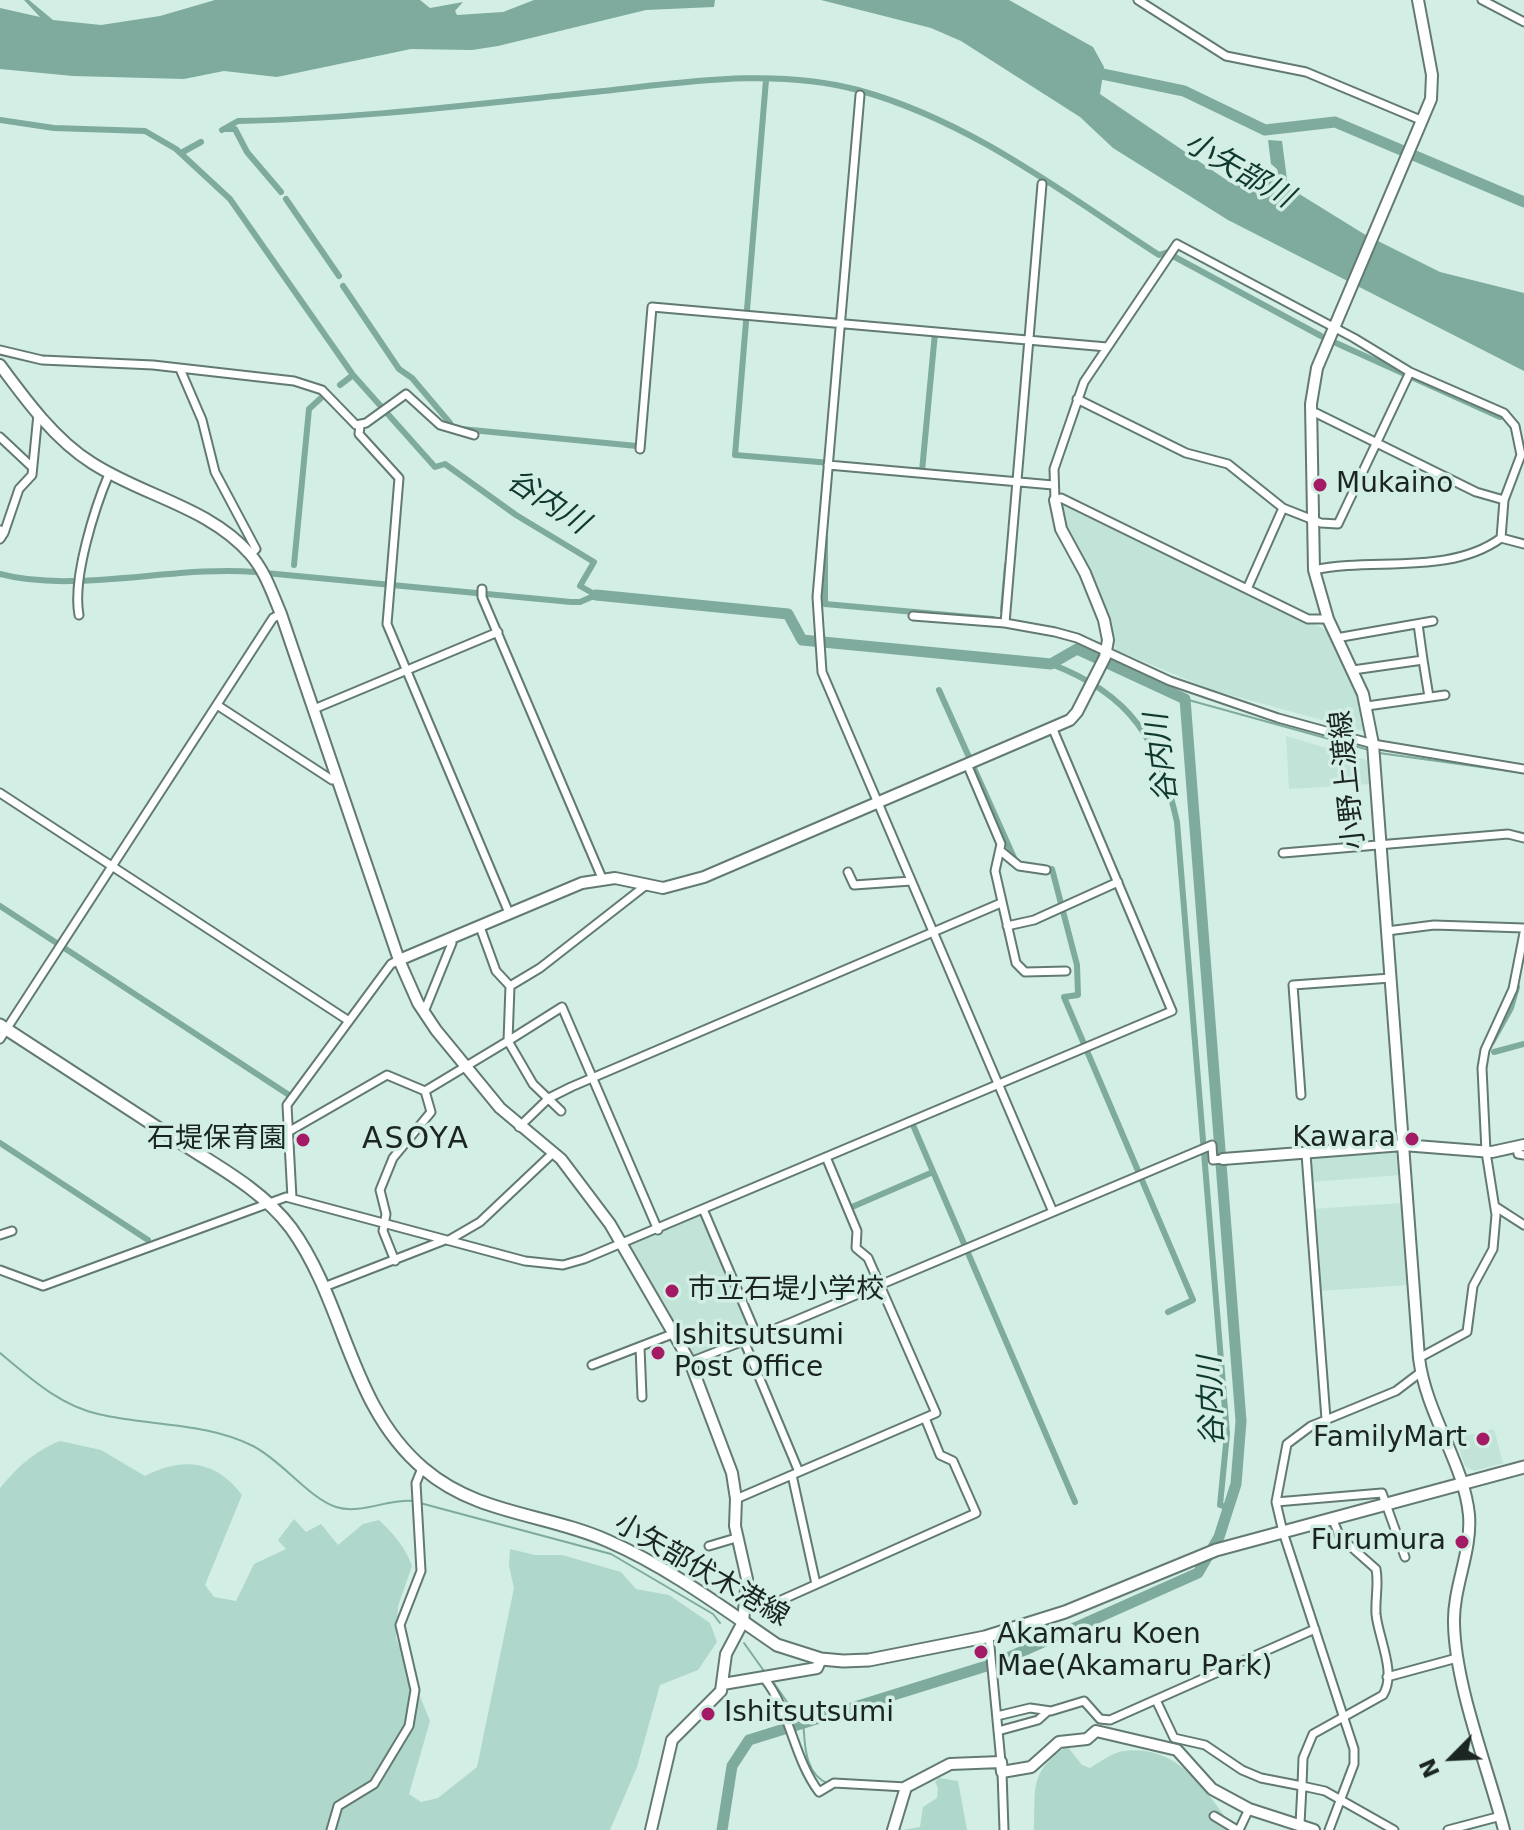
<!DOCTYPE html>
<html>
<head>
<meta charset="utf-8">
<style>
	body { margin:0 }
	#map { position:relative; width:1524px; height:1830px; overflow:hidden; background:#d3eee5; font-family:"DejaVu Sans",sans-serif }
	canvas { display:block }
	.north { position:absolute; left:1412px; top:1718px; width:80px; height:80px; -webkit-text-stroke:6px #d3eee5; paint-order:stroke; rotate:246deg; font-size:22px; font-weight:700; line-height:32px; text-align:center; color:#1b2522 }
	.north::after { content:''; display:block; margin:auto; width:28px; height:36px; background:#1b2522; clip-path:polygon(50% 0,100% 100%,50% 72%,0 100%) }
</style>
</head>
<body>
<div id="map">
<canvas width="1524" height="1830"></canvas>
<div class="north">N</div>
</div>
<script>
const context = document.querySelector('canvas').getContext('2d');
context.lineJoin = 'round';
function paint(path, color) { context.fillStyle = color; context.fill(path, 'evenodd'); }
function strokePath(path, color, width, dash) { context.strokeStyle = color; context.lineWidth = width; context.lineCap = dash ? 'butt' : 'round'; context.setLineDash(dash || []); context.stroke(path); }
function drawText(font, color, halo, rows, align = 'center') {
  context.font = font + ' "DejaVu Sans","Noto Sans JP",sans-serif'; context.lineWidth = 7; context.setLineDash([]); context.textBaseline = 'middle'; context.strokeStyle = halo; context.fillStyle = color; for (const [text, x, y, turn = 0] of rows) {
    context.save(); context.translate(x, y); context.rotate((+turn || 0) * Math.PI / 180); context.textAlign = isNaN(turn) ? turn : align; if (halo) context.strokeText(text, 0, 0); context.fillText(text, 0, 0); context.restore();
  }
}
const built = new Path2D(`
	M1065 504 1330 632 1364 708 1366 732 1212 690 1116 650 1098 597 1065 531 1060 507Z
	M1286 736 1367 760 1370 784 1289 789Z
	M1394 1151 1400 1155V1175L1311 1182 1309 1155Z
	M1401 1203 1407 1285 1319 1291 1313 1209Z
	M701 1215 755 1335 692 1359 627 1246Z
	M1494 1429 1503 1463 1474 1471 1465 1466 1456 1438Z`);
const green = new Path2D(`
	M60 1441 101 1450 145 1476C183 1456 217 1461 242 1495L205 1585 214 1597 236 1601 254 1564 286 1549 278 1540 294 1519 306 1532 321 1524 338 1545 363 1524 379 1520C394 1534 405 1547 412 1566L398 1606 396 1638 430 1721 409 1794 421 1802 438 1798 477 1767 514 1588 509 1566 510 1549 535 1555H562L621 1572 636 1589 669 1595 710 1623 717 1642 698 1670 660 1685 637 1767 610 1830H0V1488C19 1466 33 1452 60 1441Z
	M1067 1746 1082 1765 1090 1768C1100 1762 1113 1752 1124 1751 1178 1744 1206 1790 1234 1830H1034C1036 1787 1028 1774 1067 1746Z
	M939 1778 958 1781 967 1830H902L920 1827 923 1807 937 1798 938 1788 935 1782Z`);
const water = new Path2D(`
	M24 0H29L53 20 101 25 160 16 215 0H420L430 8 463 2 455 11 457 15 503 12 534 0H715L714 7 646 10 498 46 472 50 411 49 277 77 224 71 184 79 73 76 0 69V8L40 17Z
	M821 0H1009L1093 47 1104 67 1100 94 1231 183 1255 178 1280 181 1277 169 1271 164 1268 140 1282 141 1288 187 1364 234 1440 272 1524 293V371L1228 220 1113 148 1080 117 961 41 931 28Z`);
const stream = new Path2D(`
	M1185 699 1369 750
	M1379 753 1524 773
	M0 1353C30 1378 59 1405 98 1414 148 1426 206 1422 253 1446 281 1460 309 1498 336 1507 361 1515 389 1498 414 1501
	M420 1503 611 1554 713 1614 720 1623
	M744 1643 764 1671
	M771 1679 787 1702 793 1724
	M803 1720C805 1742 803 1774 829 1784
	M1062 1736 1083 1735
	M835 1786 900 1791
	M910 1790 937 1777`);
const canal = new Path2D(`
	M766 80 735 455 831 463
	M0 120 54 128 145 131 176 149 230 199 353 375 435 467 445 464 516 515 594 562 580 586 596 595
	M226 129H235L247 152 281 192
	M222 130 238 121C357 119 476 104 594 92 680 83 773 67 858 90 971 121 1063 193 1159 255L1168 252
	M181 153 201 142
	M286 199 339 276
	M1173 256 1321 336
	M343 286 399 369 412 378 450 423
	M1336 343 1500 417
	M340 385 353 375
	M461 429 637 446
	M917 470 922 471 935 333H940
	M825 537V604L993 619
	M294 565 309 409 321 398
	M0 574C73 594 178 565 255 572 360 582 466 592 571 602H580L596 595
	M1003 610 1007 565
	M1051 664C1131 694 1159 740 1177 822L1227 1434 1220 1505 1223 1506
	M939 690 1015 860
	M1044 868 1052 869 1077 965 1078 995 1064 997 1193 1300 1168 1312
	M0 906 289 1095
	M1492 1042 1511 1008 1517 987
	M1494 1052 1524 1044
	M913 1125 1075 1502
	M0 1143 148 1240
	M852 1207 933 1172`);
const river = new Path2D(`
	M1088 71 1184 91 1265 130 1335 122 1524 202
	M596 595 788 614 802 640 1051 664 1077 649 1185 699 1241 1421 1236 1484 1219 1537 1198 1573 996 1663 749 1740 732 1766 722 1830`);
const street = new Path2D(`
	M1138 0 1226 56 1306 72 1423 121
	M1482 0 1524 22
	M860 95 817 597 822 672 1053 1212
	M0 350 42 360 153 365 294 381 322 390 356 425 366 423 406 394 440 425 474 435
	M180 369 202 420 215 472 256 549 251 554
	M1077 399 1186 453 1228 464 1283 508 1321 523 1338 524 1410 372
	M1316 413 1476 492 1504 500
	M360 426 359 434 399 478 387 624 509 913
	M0 437 32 467
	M640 449 652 307 1107 347
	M828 465 1053 485
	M0 530 4 533 0 539
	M4 533 19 489 32 475 38 414
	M1314 570C1373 557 1449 576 1501 538L1524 544
	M482 589V597L602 878
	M1247 589 1283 508
	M79 615C72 578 95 507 109 474
	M913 616 1005 623 1055 632 1077 638 1170 681 1278 718 1373 744 1524 769
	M1328 619H1308L1061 498 1055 500 1054 469 1084 382 1177 244 1354 338 1410 372 1504 413 1515 426 1521 455 1504 500 1501 538
	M1005 623 1042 184
	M1418 624 1423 660
	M1336 638 1433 621
	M1353 670 1423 660 1429 697
	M217 705 332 780 337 778
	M1367 706 1445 695
	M314 709 498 632
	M967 764 1001 844 995 871 1016 963 1025 972 1066 971
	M0 793 349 1021
	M1002 852 1019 866 1046 870
	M1283 853 1508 834 1524 838
	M848 872 854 885 911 881
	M1007 926 1034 920 1118 882
	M1387 931 1434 925 1524 928
	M510 986 540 968 645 886
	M424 1012 452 943 450 939
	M0 1039 273 618 281 614
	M1301 1095 1293 985 1391 978
	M561 1111 533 1084 508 1041 562 1007 658 1230
	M519 1127 549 1098 571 1087 1001 903
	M288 1132 387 1075 425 1091 508 1041 510 986 496 971 480 927
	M1517 1148 1518 1154 1524 1155
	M1306 1154 1326 1419
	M292 1198 287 1105 391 964 399 960
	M1496 1207 1524 1225
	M703 1209 757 1336
	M0 1235 12 1231
	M449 1240 480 1222 553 1153
	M395 1261 383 1231 386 1214 380 1190 393 1158 431 1112 425 1091
	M0 1270 43 1286 286 1197 525 1261 563 1265 584 1259 1172 1011 1052 727
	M324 1287 445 1240
	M744 1341 799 1472
	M640 1347 642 1397
	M1419 1358 1467 1332 1473 1286 1493 1249 1496 1215 1486 1152 1482 1068 1485 1050 1513 989 1524 933
	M690 1362 792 1322 1212 1145 1213 1160 1223 1159
	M592 1365 675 1333
	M792 1475 816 1584
	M736 1499 936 1413 868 1258 856 1248 857 1231 826 1157
	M1276 1502 1382 1493 1405 1557
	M1332 1518 1340 1537 1376 1569C1379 1584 1375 1598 1376 1614 1378 1637 1397 1673 1383 1695L1313 1734 1303 1758 1302 1786 1325 1791 1394 1830
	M709 1546 736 1538
	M747 1602 779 1601 976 1513 953 1461 940 1455 925 1418
	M989 1636 1001 1762
	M1387 1677 1457 1658
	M764 1678C791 1712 793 1757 819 1792L834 1783 906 1787
	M1156 1700 1174 1738 1205 1745 1242 1770 1261 1778 1302 1786 1300 1824
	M997 1716 1030 1708 1051 1711 1084 1701 1100 1719 1110 1720 1315 1629
	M998 1731 1038 1720 1048 1711
	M1002 1772 1004 1830
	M1214 1816 1237 1830
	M331 1830 338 1806 374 1784 409 1726 415 1690 400 1625 421 1571 416 1483 422 1468
	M1239 1830 1249 1809
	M1329 1830 1354 1764V1749L1283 1532 1276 1502 1287 1444 1311 1426 1396 1391 1421 1372
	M1448 1830 1501 1816`);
const secondary = new Path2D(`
	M1418 0 1432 75 1431 99 1317 368 1311 404 1314 570 1328 619 1363 694 1373 744 1419 1358C1426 1414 1464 1463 1469 1515 1472 1552 1453 1587 1454 1623 1455 1686 1488 1768 1504 1830
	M0 365C25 399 55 440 92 463 143 496 209 507 250 554 265 571 272 593 281 614L399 960 418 1003 436 1030 500 1108 561 1159 610 1224 690 1362 732 1473 736 1499 735 1526 747 1579 743 1622 726 1654 721 1691 672 1740 651 1830
	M399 960 582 883 615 878 663 888 704 877 1070 720 1077 712 1105 657 1108 640 1104 620 1085 573 1061 529 1055 500
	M1223 1159 1403 1145 1492 1152 1524 1145
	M723 1684 817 1668 821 1659
	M893 1830 906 1787 950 1764 1001 1762 1002 1772 1031 1767 1059 1742 1087 1739 1096 1731 1177 1750 1212 1789 1249 1809 1314 1830`);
const primary = new Path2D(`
	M0 1025C57 1062 115 1100 172 1137 213 1164 261 1188 291 1228 346 1304 349 1406 424 1469 478 1515 545 1513 608 1541 668 1567 723 1608 777 1645L821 1659 843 1661 869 1660 985 1637 1065 1612 1216 1550 1524 1467`);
const markers = [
	[1320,485,8,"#a41b65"],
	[1412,1139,8,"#a41b65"],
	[303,1140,8,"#a41b65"],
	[672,1291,8,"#a41b65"],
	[658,1353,8,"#a41b65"],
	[1483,1439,8,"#a41b65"],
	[1462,1542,8,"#a41b65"],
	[981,1652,8,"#a41b65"],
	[708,1714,8,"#a41b65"]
];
const poiNames = [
	["Mukaino",1336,485],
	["Kawara",1396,1139,"right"],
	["石堤保育園",287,1140,"right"],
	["市立石堤小学校",688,1291],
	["Ishitsutsumi",674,1337],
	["Post Office",674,1369],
	["FamilyMart",1467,1439,"right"],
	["Furumura",1446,1542,"right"],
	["Akamaru Koen",997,1636],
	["Mae(Akamaru Park)",997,1668],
	["Ishitsutsumi",724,1714]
];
const streetNames = [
	["小野上渡線",1349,780,-96],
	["小矢部伏木港線",701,1571,30]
];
const waterNames = [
	["小矢部川",1238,171,30],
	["谷内川",547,503,33],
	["谷内川",1163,758,-97],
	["谷内川",1213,1401,-92]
];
const neighbourhoodNames = [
	["ASOYA",416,1140]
];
paint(built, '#c1e3d8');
paint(green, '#b0d7cb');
paint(water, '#7eab9d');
strokePath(stream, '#7eab9d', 2);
strokePath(canal, '#7eab9d', 6);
strokePath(river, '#7eab9d', 11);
strokePath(street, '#627a72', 11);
strokePath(secondary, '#627a72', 14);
strokePath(primary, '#627a72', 15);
strokePath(street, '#fff', 7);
strokePath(secondary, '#fff', 10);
strokePath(primary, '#fff', 11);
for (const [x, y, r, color] of markers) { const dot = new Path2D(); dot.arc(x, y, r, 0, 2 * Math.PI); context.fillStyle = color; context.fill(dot); strokePath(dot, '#d3eee5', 3); }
drawText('28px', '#1b2522', '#d3eee5', poiNames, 'left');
drawText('28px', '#1b2522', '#d3eee5', streetNames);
drawText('italic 30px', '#0f392f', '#d3eee5', waterNames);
context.letterSpacing = '2px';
drawText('30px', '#1b2522', '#d3eee5', neighbourhoodNames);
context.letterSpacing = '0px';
</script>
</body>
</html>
